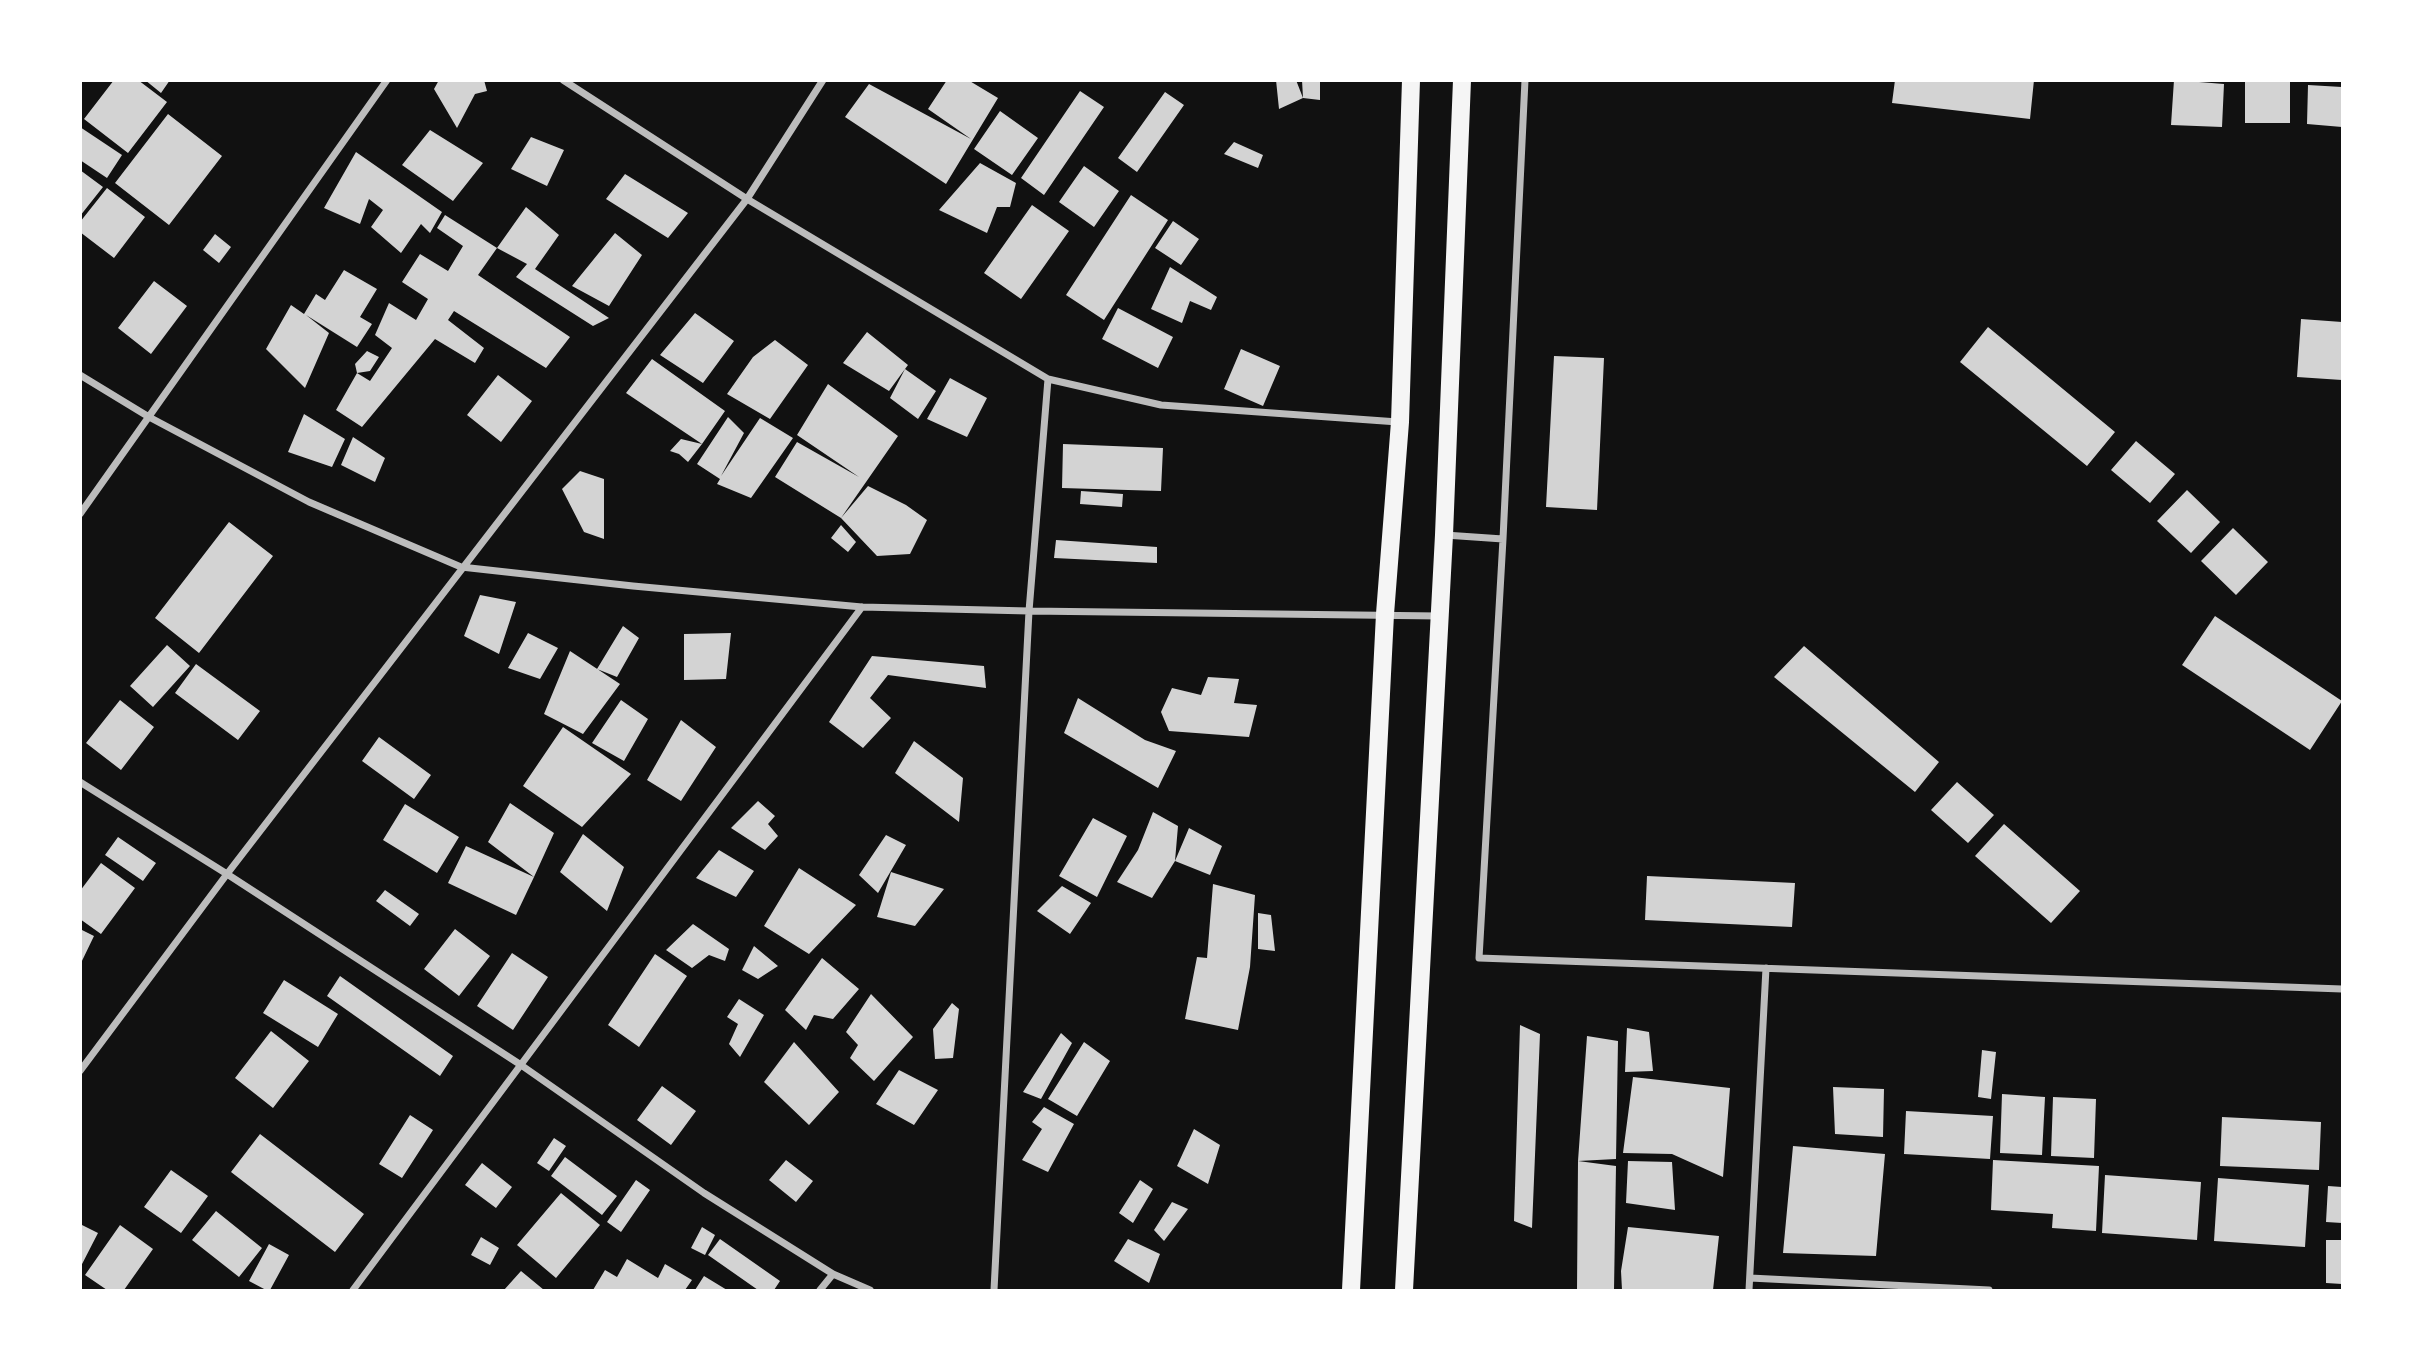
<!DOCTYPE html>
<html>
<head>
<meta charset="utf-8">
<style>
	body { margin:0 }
	#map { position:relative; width:2423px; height:1371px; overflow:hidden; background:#111; font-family:"Playfair Display",serif }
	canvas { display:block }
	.frame { position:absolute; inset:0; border:82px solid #fff; pointer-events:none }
</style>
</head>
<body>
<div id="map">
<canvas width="2423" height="1371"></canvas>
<div class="frame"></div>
</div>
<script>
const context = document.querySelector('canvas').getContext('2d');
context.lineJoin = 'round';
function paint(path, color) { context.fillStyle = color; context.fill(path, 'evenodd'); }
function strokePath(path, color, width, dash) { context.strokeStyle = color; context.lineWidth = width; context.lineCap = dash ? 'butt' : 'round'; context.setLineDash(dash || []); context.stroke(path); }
const building = new Path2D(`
	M114 80H138L167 102 128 153 84 119Z
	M145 80H170L161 93Z
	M439 80H484L487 91 475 94 457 128 434 89Z
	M947 80H968L998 98 946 184 845 117 869 84 971 139 928 109Z
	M1276 80H1296L1303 98 1279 109Z
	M1302 80H1320V100L1303 98Z
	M1895 80H2034L2030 119 1892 103Z
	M2174 80 2224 84 2222 127 2171 125Z
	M2245 80H2290V123H2245Z
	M2308 85 2342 87V127L2307 124Z
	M1080 91 1104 107 1044 195 1021 178Z
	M1165 92 1184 105 1137 172 1118 158Z
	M1000 111 1038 138 1012 175 974 149Z
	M168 114 222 156 169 225 115 183Z
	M80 127 122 155 107 178 80 160Z
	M430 130 483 163 453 201 402 165Z
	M531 137 564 150 547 186 511 169Z
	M1234 142 1263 155 1258 168 1224 154Z
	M356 152 442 212 430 233 421 224 401 253 371 227 383 210 369 199 360 224 324 208Z
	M980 163 1016 183 1010 207H997L987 233 939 210Z
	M1084 166 1119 191 1094 227 1059 202Z
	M80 170 103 187 80 216Z
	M625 174 688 213 668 238 606 199Z
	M107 188 145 217 114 258 80 232V222Z
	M1131 195 1168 220 1104 320 1066 295Z
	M1032 205 1069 231 1021 299 984 273Z
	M526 207 559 235 535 269 609 318 593 326 516 277 527 264 497 248Z
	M445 215 497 248 478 275 570 337 546 368 454 311 448 320 484 348 475 363 435 339 362 427 336 410 357 373 370 381 392 348 375 335 389 303 416 320 428 299 402 282 420 254 448 271 463 246 437 228Z
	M1173 221 1199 239 1181 265 1155 248Z
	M615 233 642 255 609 306 572 286Z
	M215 234 231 247 219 263 203 250Z
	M1170 267 1217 297 1211 310 1190 301 1182 323 1151 309Z
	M344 270 377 289 360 317 372 324 357 347 306 315 329 333 305 388 266 349 291 305 304 314 316 294 325 300Z
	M154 281 187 306 151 354 118 328Z
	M1118 308 1173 337 1158 368 1102 339Z
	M695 313 734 341 703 383 660 355Z
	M2301 319 2342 322V380L2297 377Z
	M1988 327 2115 432 2087 466 1960 362Z
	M867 332 908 365 905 369 936 391 918 419 890 398 905 369 889 391 843 363Z
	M775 340 808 365 770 419 727 394 753 357Z
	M1241 349 1280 366 1263 406 1224 389Z
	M367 351 379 357 370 371 357 373 355 364Z
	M1554 356 1604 358 1597 510 1546 507Z
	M652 359 725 411 702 444 626 393Z
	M498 375 532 401 501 442 467 415Z
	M950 378 987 398 967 437 927 419Z
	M828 384 898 436 841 518 868 486 906 505 927 520 910 554 877 556 841 518 775 477 797 442 859 477 797 435Z
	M304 414 345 439 332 467 288 452Z
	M728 417 744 433 721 476 760 418 793 438 751 498 717 484 720 479 697 464Z
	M353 437 385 458 375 482 341 465Z
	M681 439 702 444 688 462 679 454 670 451Z
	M2136 441 2175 474 2150 503 2111 470Z
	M1063 444 1163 448 1161 491 1062 488Z
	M580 471 604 479V539L584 532 562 489Z
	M2187 490 2220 522 2191 553 2157 521Z
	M1081 491 1123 494 1122 507 1080 504Z
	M229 522 273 556 199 653 155 618Z
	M841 525 856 542 848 552 831 538Z
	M2233 528 2268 562 2236 595 2201 561Z
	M1056 540 1157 547V563L1054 558Z
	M480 595 516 602 499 654 464 636Z
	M2215 616 2342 701 2310 750 2182 665Z
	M623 626 639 638 617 677 597 669Z
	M528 633 558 648 540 679 508 668Z
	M731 633 726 679 684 680V634Z
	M167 645 190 666 153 707 130 686Z
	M1804 646 1939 762 1915 792 1774 677Z
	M570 651 620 684 583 734 544 714Z
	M872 656 984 666 986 688 888 675 870 698 891 718 863 748 829 722Z
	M196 664 260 711 238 740 175 693Z
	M1208 677 1239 679 1234 703 1257 705 1249 737 1169 731 1161 712 1172 688 1201 695Z
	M1078 698 1145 740 1176 751 1158 788 1064 733Z
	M120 700 154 727 121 770 86 743Z
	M621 700 648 719 624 761 592 743Z
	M681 720 716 747 681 801 647 780Z
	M563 727 631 774 582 827 523 786Z
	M379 737 431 775 414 799 362 761Z
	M914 741 963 778 959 822 895 773Z
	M1957 782 1994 815 1968 843 1931 810Z
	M758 801 775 816 768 824 778 836 765 850 731 828Z
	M510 803 554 833 534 877 516 915 448 883 466 846 534 877 488 842Z
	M405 804 459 837 437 873 383 840Z
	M1153 812 1178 826 1175 861 1152 898 1117 882 1138 850Z
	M1093 818 1127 836 1097 897 1059 876Z
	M2004 824 2080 891 2051 923 1975 856Z
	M1189 828 1222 846 1210 875 1175 861Z
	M583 834 624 867 607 911 560 872Z
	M886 835 906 845 878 893 859 875Z
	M118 837 156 863 143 881 105 855Z
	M719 850 754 871 736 897 696 878Z
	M101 863 135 888 101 934 80 919V891Z
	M799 868 856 905 809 954 764 926Z
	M891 872 944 889 915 926 877 917Z
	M1647 876 1795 883 1792 927 1645 920Z
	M1213 884 1255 895 1250 967 1238 1030 1185 1019 1197 957 1207 958Z
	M1062 886 1091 903 1070 934 1037 911Z
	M385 890 419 914 410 926 376 901Z
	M1258 913 1271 915 1275 951 1258 949Z
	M693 924 729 949 725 961 709 955 692 968 666 950Z
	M80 929 94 936 80 965Z
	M455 929 490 956 459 996 424 969Z
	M754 946 778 966 758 979 742 970Z
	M512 953 548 977 513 1030 477 1006Z
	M655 954 687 976 639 1047 608 1025Z
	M822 958 859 989 833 1019 814 1015 806 1030 785 1010Z
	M340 976 453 1056 440 1076 327 996Z
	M284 980 338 1014 318 1047 263 1013Z
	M871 994 913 1037 874 1081 850 1058 858 1045 846 1032Z
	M739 999 764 1015 740 1057 729 1044 738 1024 727 1017Z
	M952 1003 959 1009 953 1058 935 1059 933 1029Z
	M1520 1025 1540 1034 1532 1228 1514 1221Z
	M1627 1028 1649 1032 1653 1071 1625 1072Z
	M271 1031 309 1061 273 1108 235 1078Z
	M1061 1033 1072 1043 1041 1099 1023 1092Z
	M1587 1036 1618 1041 1616 1159 1578 1161 1616 1166 1614 1290H1577L1578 1161Z
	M794 1042 839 1092 809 1125 764 1082Z
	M1084 1042 1110 1061 1077 1116 1048 1099Z
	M1982 1050 1996 1052 1991 1099 1978 1097Z
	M899 1070 938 1090 914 1125 876 1104Z
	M1633 1077 1730 1088 1723 1177 1672 1154 1623 1153Z
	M662 1086 696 1111 671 1145 637 1120Z
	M1833 1087 1884 1089 1883 1137 1835 1134Z
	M2002 1094 2045 1097 2042 1155 2000 1153Z
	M2053 1097 2096 1099 2094 1158 2051 1156Z
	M1044 1107 1074 1124 1048 1172 1022 1160 1042 1129 1032 1122Z
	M1906 1111 1993 1116 1990 1159 1904 1154Z
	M410 1115 433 1130 402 1178 379 1164Z
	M2222 1117 2321 1122 2319 1170 2220 1166Z
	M1194 1129 1220 1145 1208 1184 1177 1166Z
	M260 1134 364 1214 335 1252 231 1172Z
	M554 1138 566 1146 549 1171 537 1163Z
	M1793 1146 1885 1154 1876 1256 1783 1253Z
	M565 1157 617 1196 602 1215 551 1176Z
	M786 1160 813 1181 796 1202 769 1180Z
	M1993 1160 2099 1166 2096 1231 2052 1228 2053 1214 1991 1210Z
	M1628 1161 1672 1162 1675 1210 1626 1203Z
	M482 1163 512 1187 496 1208 465 1185Z
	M171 1170 208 1196 181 1233 144 1207Z
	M2105 1175 2201 1182 2197 1240 2102 1233Z
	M2218 1178 2309 1185 2305 1247 2214 1241Z
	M636 1180 650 1190 621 1232 607 1222Z
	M1140 1180 1153 1189 1133 1223 1119 1213Z
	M2328 1186 2342 1187V1223L2326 1222Z
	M561 1193 600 1225 556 1278 517 1245Z
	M1172 1202 1188 1209 1164 1241 1154 1230Z
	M216 1211 262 1248 239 1277 192 1240Z
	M80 1224 98 1233 80 1268Z
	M120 1225 153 1249 124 1290H107L85 1275Z
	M702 1227 715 1235 705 1255 691 1248Z
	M1628 1227 1719 1236 1713 1290H1622L1621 1271Z
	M481 1237 499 1248 490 1265 471 1255Z
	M720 1239 780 1281 774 1290H758L708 1255Z
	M1128 1239 1160 1254 1149 1283 1114 1261Z
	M2326 1240H2342V1284L2326 1283Z
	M269 1244 289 1255 270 1290H266L249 1281Z
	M627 1259 658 1278 665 1264 692 1280 685 1290H593L605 1270 617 1277Z
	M521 1271 544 1290H504Z
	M704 1276 727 1290H695Z`);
const minor = new Path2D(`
	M563 80 747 199 1048 379 1161 405 1398 422
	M1525 80 1503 539 1479 958 2342 989
	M80 375 149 417 309 502 461 567 633 586 862 607 1029 611 1439 616
	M80 514 387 80
	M1445 535 1503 539
	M80 782 227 874 521 1065 704 1193 833 1274 870 1290
	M80 1071 227 874 747 199 823 80
	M1750 1278 1989 1290
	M353 1290 862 607
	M820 1290 833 1274
	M994 1290 1029 611 1048 379
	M1749 1290 1766 968`);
const primary = new Path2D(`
	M1351 1290 1385 614 1400 422 1411 80
	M1404 1290 1444 535 1462 80`);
paint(building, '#d3d3d3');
strokePath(minor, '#bcbcbc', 7);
strokePath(primary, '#f5f5f5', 18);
</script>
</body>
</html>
